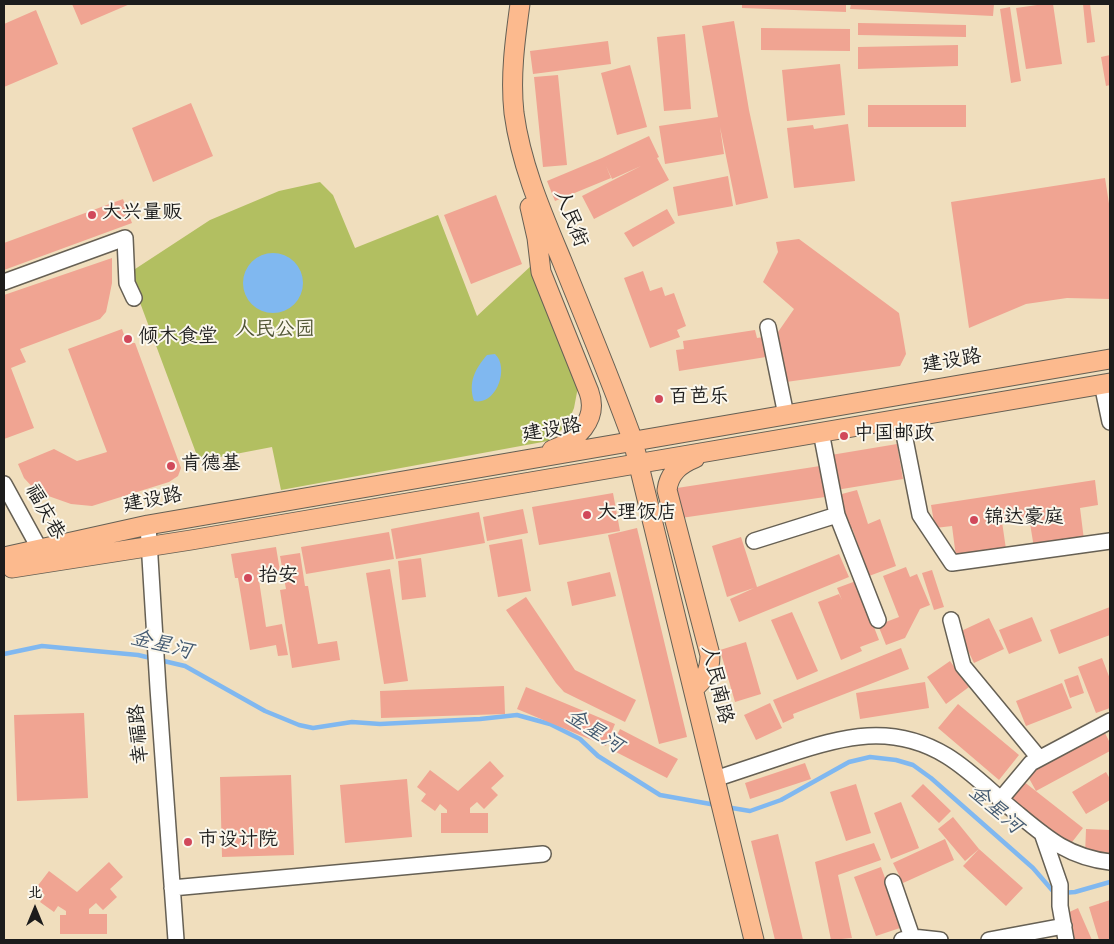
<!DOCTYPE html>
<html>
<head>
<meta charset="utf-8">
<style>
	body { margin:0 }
	#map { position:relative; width:1114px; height:944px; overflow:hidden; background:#f0debd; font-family:"Indie Flower","LXGW WenKai TC",sans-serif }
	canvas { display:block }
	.frame { position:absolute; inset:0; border:5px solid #1c1c1c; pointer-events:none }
	.north { position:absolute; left:10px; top:884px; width:50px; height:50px; -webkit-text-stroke:4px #fbf7ec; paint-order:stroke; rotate:0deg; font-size:14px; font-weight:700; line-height:20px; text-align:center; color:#1c1c1c }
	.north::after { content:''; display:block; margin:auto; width:18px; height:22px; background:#1c1c1c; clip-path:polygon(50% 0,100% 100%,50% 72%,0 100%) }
</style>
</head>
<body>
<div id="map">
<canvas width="1114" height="944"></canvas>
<div class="frame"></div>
<div class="north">北</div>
</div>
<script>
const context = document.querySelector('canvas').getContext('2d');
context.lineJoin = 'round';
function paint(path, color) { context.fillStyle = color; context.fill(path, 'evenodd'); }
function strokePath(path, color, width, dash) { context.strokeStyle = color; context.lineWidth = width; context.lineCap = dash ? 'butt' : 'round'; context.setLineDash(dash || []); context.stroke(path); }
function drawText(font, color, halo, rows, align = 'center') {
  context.font = font + ' "Indie Flower","LXGW WenKai TC",sans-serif'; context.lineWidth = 4; context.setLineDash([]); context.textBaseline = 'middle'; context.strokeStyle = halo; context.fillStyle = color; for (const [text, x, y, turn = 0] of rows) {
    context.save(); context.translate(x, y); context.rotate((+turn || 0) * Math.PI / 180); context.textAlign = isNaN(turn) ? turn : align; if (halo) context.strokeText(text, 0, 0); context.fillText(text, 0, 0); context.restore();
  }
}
const green = new Path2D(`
	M320 182 333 195 355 248 438 215 477 316 532 265 578 387 574 408 567 425 548 441 281 490 272 447 199 461 129 273 210 220 279 191Z`);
const water = new Path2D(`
	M243 283a30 30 0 1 1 60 0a30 30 0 1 1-60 0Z
	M495 354C510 368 496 406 474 401 468 382 475 369 487 355Z`);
const stream = new Path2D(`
	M4 654 42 646 138 655 185 666 265 711 299 725 313 728 352 722 380 724 480 719 517 715 550 724 580 739 598 756 660 795 716 805
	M726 807 750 811 781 800 849 762 870 757 896 760 913 765 931 778 1033 868 1052 890 1062 893 1075 892 1110 882`);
const building = new Path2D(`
	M72 4H130L81 25Z
	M742 4H846V12L742 8Z
	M851 4H994L993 16 850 9Z
	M1044 4H1053L1062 64 1026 69 1016 8Z
	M1083 4H1090L1095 42 1087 43Z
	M1010 7 1021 81 1011 83 1000 9Z
	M36 10 58 64 4 87V24Z
	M734 21 749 110 768 198 736 205 720 127 724 154 665 164 659 126 718 117 702 26Z
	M858 23 966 25V37L858 35Z
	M761 28 850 29V51L761 50Z
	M685 34 691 109 664 111 657 37Z
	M608 41 611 64 533 74 530 51Z
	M958 45V66L858 69V47Z
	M1110 55V85L1106 86 1101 57Z
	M840 64 845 115 787 121 782 70Z
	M630 65 647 127 617 135 601 73Z
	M558 75 567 165 543 167 534 77Z
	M191 103 213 156 153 182 132 128Z
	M868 105H966V127H868Z
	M848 124 855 181 794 188 787 128 813 125 814 129Z
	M649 136 659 157 657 158 669 180 594 219 582 196 641 166 612 179 606 166 611 178 555 201 547 181 602 158Z
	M728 176 733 206 678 216 673 187Z
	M1105 178 1110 210V299L1067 298 1026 304 969 328 951 202Z
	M496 195 522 264 471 284 444 215Z
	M123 199 132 223 4 270V243Z
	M667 209 675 223 633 247 624 233Z
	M799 239 899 313 906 354 900 366 786 382 778 332 794 309 763 282 778 252 776 242Z
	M112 258V283L109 298 106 312 100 319 20 349 26 362 11 368 34 428 4 439V295Z
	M643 271 650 291 662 287 665 296 674 293 686 326 677 330 680 337 650 348 624 278Z
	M122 329 127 343H135L181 468 178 476 169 482 92 506 71 504 37 492 24 478 18 464 54 449 77 461 107 452 68 349Z
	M755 330 757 338 763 337 766 357 679 371 676 350 684 349 683 341Z
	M897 444 903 479 836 490 831 455Z
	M820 466 825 497 681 518 677 488Z
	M1095 480 1098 505 1080 508 1084 540 1034 548 1029 517 1002 522 1006 549 956 557 952 526 935 528 931 505Z
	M857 490 868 524 880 519 896 566 869 576 852 528 848 530 838 495Z
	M613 493 620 531 539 545 532 507Z
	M523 509 528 533 487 541 483 517Z
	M479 512 485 543 396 559 391 529Z
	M637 528 687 737 659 744 608 535Z
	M389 532 394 559 306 574 301 547Z
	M741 537 757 587 839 554 849 577 739 622 730 599 754 588 727 597 712 546Z
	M522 539 531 591 498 597 489 545Z
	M276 547 280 571 258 574 266 627 282 624 288 655 278 656 276 645 250 650 238 578H235L231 554Z
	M300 553 305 586H308L318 644 337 641 340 660 292 668 280 590 286 589 280 556Z
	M421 558 426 597 402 600 398 561Z
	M906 567 910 577 917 574 930 605 920 609 905 638 886 645 878 625 899 617 883 576Z
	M390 569 408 681 384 684 366 573Z
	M932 570 944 607 934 610 922 573Z
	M610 572 616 596 572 606 567 582Z
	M856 581 879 640 860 647 862 651 841 660 818 602 839 594 842 600 837 588Z
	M526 597 575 670 636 700 625 722 564 692 556 683 506 610Z
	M1110 607V635L1059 654 1050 630Z
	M792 612 818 671 797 680 771 620Z
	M1032 617 1042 641 1009 654 999 630Z
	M989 618 1004 649 974 663 959 632Z
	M746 642 761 694 735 702 720 650Z
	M901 648 909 669 793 714 794 718 783 723 773 700Z
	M1102 658 1110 679V708L1096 713 1078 667Z
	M950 661 969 687 946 704 927 677Z
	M1078 675 1084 693 1070 698 1064 680Z
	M925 682 929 708 860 719 856 693Z
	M1062 683 1072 708 1026 726 1016 701Z
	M504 686 505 714 381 718 380 691Z
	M526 687 615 724 606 746 517 709Z
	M770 703 782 728 756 740 744 715Z
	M958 704 1019 755 999 780 938 728Z
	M84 713 88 798 17 801 14 715Z
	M620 729 678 759 667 778 610 749Z
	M1103 729 1110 743V751L1036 791 1025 771Z
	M490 761 504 776 491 788 498 795 484 809 477 802 470 808V813H488V833H441V813H447V810L440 804 435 811 421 801 426 794 417 787 430 770 458 791Z
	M805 763 811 779 750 799 745 783Z
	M1106 772 1110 779V800L1086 814 1072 792Z
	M291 775 294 855 222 857 220 777Z
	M407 779 412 837 345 843 340 785Z
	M1023 781 1083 828 1069 846 1009 799Z
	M856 784 871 833 846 841 830 792Z
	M923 784 951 811 939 823 911 796Z
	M901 802 919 848 891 859 874 813Z
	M953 817 979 849 965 861 938 829Z
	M1086 829 1110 830V856L1085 855Z
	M778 834 803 940H775L751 841Z
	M945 839 954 860 903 883 893 863Z
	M874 843 881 860 838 875 852 938 831 940 815 862Z
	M979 849 1023 888 1006 906 963 866Z
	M109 862 123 877 110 889 117 897 103 910 96 903 89 909V914H107V934H60V915H66V911L58 906 54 912 40 902 45 895 36 888 49 871 77 892Z
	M881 867 903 927 876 936 854 877Z
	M1110 900V940H1099L1089 907Z
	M1078 908 1092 940H1073L1063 915Z`);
const minor = new Path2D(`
	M4 282 125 238 127 283 134 298
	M768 327 786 415
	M1102 384 1110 422
	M901 419 920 515 952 563 1110 541
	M4 484 44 557
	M837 515 878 620
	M148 525 158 688 176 940
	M754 541 837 515 821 432
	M951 620 963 666 1039 758
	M715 779C739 771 763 763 787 755 843 736 893 723 947 756 973 772 994 795 1018 814 1048 839 1069 857 1110 862
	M1000 800 1031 763 1110 721
	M1042 833 1060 885V906L1066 940
	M893 882 912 937
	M172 888 543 854
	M902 940 912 937 940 940
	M989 940 1064 926`);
const major = new Path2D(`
	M520 4C515 40 510 77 514 113 521 165 542 213 562 261 586 321 611 380 633 441L754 940
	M530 207 537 238 541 272 589 392C599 420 576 441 552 450
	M4 557 148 525 1110 359
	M12 568 191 540 1110 383
	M693 689C705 679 710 671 710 655L667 490C669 473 680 464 695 458`);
const markers = [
	[92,215,5,"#d1495b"],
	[128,339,5,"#d1495b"],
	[659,399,5,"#d1495b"],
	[844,436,5,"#d1495b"],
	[171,466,5,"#d1495b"],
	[587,515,5,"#d1495b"],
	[974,520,5,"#d1495b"],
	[248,578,5,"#d1495b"],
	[188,842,5,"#d1495b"]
];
const poiNames = [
	["大兴量贩",102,215],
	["倾木食堂",138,339],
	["百芭乐",669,399],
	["中国邮政",854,436],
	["肯德基",181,466],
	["大理饭店",597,515],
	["锦达豪庭",984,520],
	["抬安",258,578],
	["市设计院",198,842]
];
const streetNames = [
	["人民街",569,219,69],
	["建设路",952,363,-10],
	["建设路",552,432,-10],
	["建设路",153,502,-11],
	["福庆巷",43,513,61],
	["人民南路",715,685,77],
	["幸福路",141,734,-94]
];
const parkNames = [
	["人民公园",275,332]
];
const waterNames = [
	["金星河",161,647,14],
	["金星河",593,733,33],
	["金星河",994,811,41]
];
paint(green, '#b2bf61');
paint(water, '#80b8f0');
strokePath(stream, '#80b8f0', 4.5);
paint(building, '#f0a492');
strokePath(minor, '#666054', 18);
strokePath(major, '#666054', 21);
strokePath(minor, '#fff', 15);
strokePath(major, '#fcba8e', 19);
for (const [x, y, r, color] of markers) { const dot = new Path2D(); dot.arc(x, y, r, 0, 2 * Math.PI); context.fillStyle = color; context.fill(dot); strokePath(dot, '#fbf7ec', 2); }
drawText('20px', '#1c1c1c', '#fbf7ec', poiNames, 'left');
drawText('20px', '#1c1c1c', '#fbf7ec', streetNames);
drawText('20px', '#505534', '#fbf7ec', parkNames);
drawText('italic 21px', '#445a71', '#fbf7ec', waterNames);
</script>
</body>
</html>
